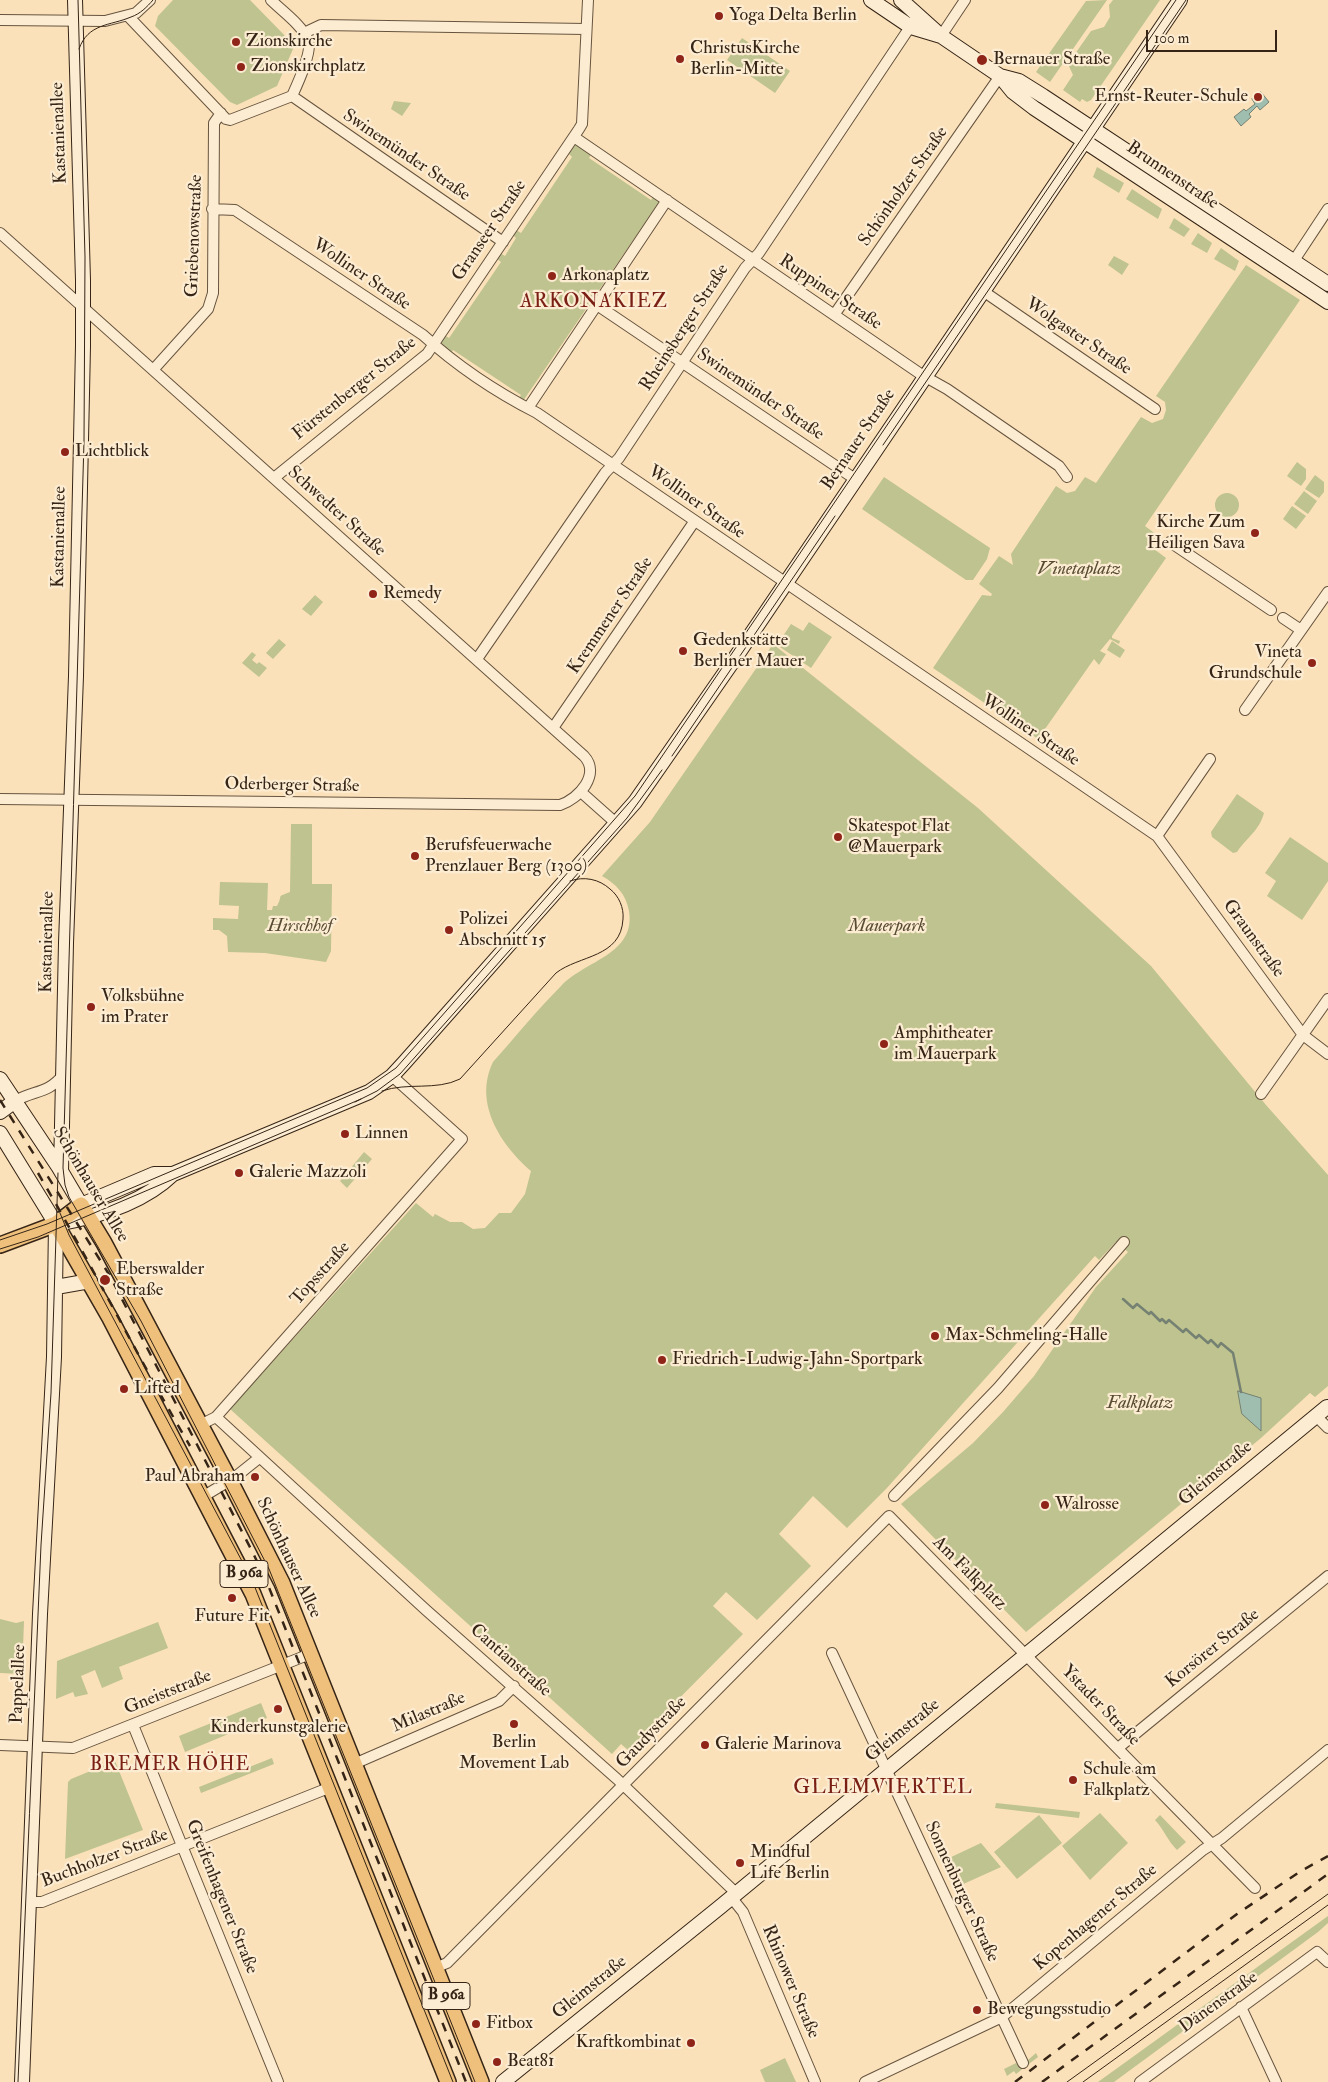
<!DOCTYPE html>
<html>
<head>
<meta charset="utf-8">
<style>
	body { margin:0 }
	#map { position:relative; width:1328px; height:2082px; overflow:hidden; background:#fbe1b9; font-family:"IM FELL Double Pica",serif }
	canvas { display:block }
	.scale { position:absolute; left:1146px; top:30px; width:131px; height:22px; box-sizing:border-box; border:2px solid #362516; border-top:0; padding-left:6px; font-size:15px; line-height:18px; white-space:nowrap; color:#362516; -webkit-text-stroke:4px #fcecd2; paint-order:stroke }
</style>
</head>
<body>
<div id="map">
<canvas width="1328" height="2082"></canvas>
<div class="scale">100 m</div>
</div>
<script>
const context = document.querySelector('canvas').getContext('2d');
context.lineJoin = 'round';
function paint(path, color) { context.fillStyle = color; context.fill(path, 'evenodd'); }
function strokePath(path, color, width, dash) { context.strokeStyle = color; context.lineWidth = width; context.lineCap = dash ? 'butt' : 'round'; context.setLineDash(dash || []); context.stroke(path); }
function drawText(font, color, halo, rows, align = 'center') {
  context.font = font + ' "IM FELL Double Pica",serif'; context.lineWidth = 4.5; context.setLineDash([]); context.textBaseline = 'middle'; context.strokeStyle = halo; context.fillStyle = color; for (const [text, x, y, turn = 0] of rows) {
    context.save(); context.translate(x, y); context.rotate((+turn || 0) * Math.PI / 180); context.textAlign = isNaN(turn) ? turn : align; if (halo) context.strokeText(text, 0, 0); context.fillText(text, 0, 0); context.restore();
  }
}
const green = new Path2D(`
	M173 0H250L292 43 293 49 277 86 237 105 230 102 155 26 158 16Z
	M1107 0 1050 82 1036 72 1086 1Z
	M1113 0H1160L1091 100 1087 102 1082 99 1080 102 1063 90 1073 75 1068 64 1091 31 1104 27 1110 17 1109 5Z
	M742 38 790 71 775 93 727 60Z
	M394 101 411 103 402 116 391 109Z
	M576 144 592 153 589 158 651 200 654 196 660 201 523 401 518 400 521 395 453 350 450 355 440 344 444 335 449 338 501 262 496 258 500 253 505 256 516 238 513 235 516 230 521 233 572 157 568 153 572 146Z
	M1097 167 1124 183 1119 193 1093 177Z
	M1132 189 1162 209 1158 219 1126 199Z
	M1174 218 1190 229 1184 237 1169 228Z
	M1198 233 1212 243 1207 253 1191 244Z
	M1221 248 1239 261 1235 271 1214 259Z
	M1114 256 1129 264 1122 275 1108 265Z
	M1246 265 1300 300 1145 526 1157 535 1150 546 1166 558 1112 636V638L1120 641 1119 644 1110 639 1100 651 1106 654 1099 665 1094 659 1038 739 1031 734 1029 736 1013 725 1014 723 933 668 982 595 991 596 992 594 979 584 999 556 1013 565 1011 554 1056 486 1067 493 1075 491 1085 477 1096 483 1141 417 1152 423 1163 419 1166 410 1165 402 1156 396Z
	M1297 462 1306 469V479L1301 486 1287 476Z
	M1315 475 1324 482V492L1319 498 1305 489Z
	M884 477 990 548 987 559 973 580H966L862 509Z
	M1304 491 1317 501 1308 514 1294 504Z
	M1215 505a12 12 0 1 1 24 0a12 12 0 1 1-24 0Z
	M1292 506 1306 516 1296 529 1283 519Z
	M315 595 323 602 311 616 302 609Z
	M809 622 832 637 811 668 777 645 791 624 803 631Z
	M279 639 286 645 273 659 266 653Z
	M1112 641 1125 650 1120 658 1107 650Z
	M773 644 978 808 1151 966 1266 1105 1328 1175V1386L1315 1397 1310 1393 1261 1438 1026 1632 901 1504 973 1443 1003 1412 1034 1376 1096 1287 1128 1252 1116 1242 1099 1260 1095 1256 886 1489 847 1528 813 1496 779 1534 811 1566 757 1620 726 1592 713 1606 743 1634 628 1750 621 1744 612 1754 230 1409 416 1203 433 1217 435 1214 450 1222H462L473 1229 485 1228 499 1213H511L525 1194 531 1171C501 1145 473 1103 493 1062 516 1036 538 1009 562 985 585 961 636 954 629 911 626 894 616 884 602 876L650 822Z
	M252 652 256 655 252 660 257 664 259 662 267 668 259 677 242 663Z
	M1237 794 1264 813C1259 831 1248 836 1237 852L1233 853 1212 837 1211 832Z
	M291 824H312V884H332L331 951 326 962 265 953 228 952 227 936 219 930H213V918L238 919 239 906 219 905 220 882 268 883 267 910H272L273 906H277C284 893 275 898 290 892Z
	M1290 837 1328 863V881L1302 920 1267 896 1276 881 1265 873Z
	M364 1152 372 1159 347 1188 340 1181Z
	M0 1619 16 1623 24 1621 22 1674 0 1673Z
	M158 1622 168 1648 119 1667 123 1679 102 1688 95 1670 81 1676 88 1694 75 1697 73 1692 56 1699 57 1661Z
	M261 1703 267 1718 185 1752 179 1736Z
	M272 1758 274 1764 201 1793 199 1787Z
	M115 1761 143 1830 65 1859 68 1782 71 1779Z
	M996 1803 1080 1812 1079 1818 995 1808Z
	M1100 1813 1128 1843 1090 1880 1062 1846Z
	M1039 1815 1062 1843 1017 1879 994 1852Z
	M1160 1815 1186 1842 1177 1850C1167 1840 1165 1831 1155 1820Z
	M981 1843 1001 1867 959 1886 947 1859Z
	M1328 1916V1923L1318 1932 1114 2082H1098Z
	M1036 2053 1038 2057 1016 2074 1014 2071 1007 2076 1004 2069 1016 2063 1020 2067Z
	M785 2058 796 2082H765L760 2070Z`);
const water = new Path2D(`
	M1261 92 1269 102 1260 110 1257 106 1249 114 1251 117 1241 126 1234 117 1244 109 1246 111 1255 104 1252 99Z
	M1238 1391 1261 1398V1431L1242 1414Z`);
const stream = new Path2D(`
	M1123 1299 1133 1308 1137 1304 1149 1314 1151 1312 1160 1321 1162 1319 1166 1323 1169 1320 1183 1332 1186 1329 1196 1338 1199 1335 1208 1343 1211 1340 1218 1347 1221 1343 1233 1353 1241 1392`);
const street = new Path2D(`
	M128 16 226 119 230 120 292 96C297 85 313 51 308 40 302 25 282 11 271 0
	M0 20 105 21 136 13 150 0
	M304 33 321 25 586 29
	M941 36 965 0
	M292 96 503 242
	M574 137 922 375 947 389 1059 466 1067 477
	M212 209 235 210 423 335C457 366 496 392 537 413L1157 836 1303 1035 1328 1054
	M0 233 584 756C601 774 579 799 560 805L0 799
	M1293 262 1328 209
	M983 291 1155 409
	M597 305 855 479
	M834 315 1000 76
	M153 370 208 309 213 293 214 123 221 113
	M528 408 667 200
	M274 478 427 354 579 129 582 124 588 0
	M1170 542 1271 610
	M1283 618 1301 630
	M477 659 605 473 619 458 745 268 759 253 914 21
	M1245 710 1328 592
	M553 728 694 522
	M581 792 617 824
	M1157 836 1210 759
	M1261 1094 1328 999
	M15 1101C34 1090 48 1094 63 1075
	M1316 1416 1328 1428
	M216 1417 426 1610 617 1779 736 1893
	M200 1425 216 1417 462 1139 392 1076
	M204 1496 234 1478 259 1458
	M894 1496 998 1388 1124 1242
	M832 1653 1023 2063
	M133 1725 278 2082
	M0 1745 73 1748 310 1654
	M1118 1748 1328 1576
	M354 1764 499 1701 514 1686
	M731 1897 743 1912 815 2082
	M29 1902H42L331 1787
	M435 1968 447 1963 889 1516 1255 1888
	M1241 2007 1276 2082
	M865 2082 1002 2017 1203 1850 1222 1838 1328 1750
	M1140 2082 1317 1952 1328 1962`);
const secondary = new Path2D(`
	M871 0 911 27 941 36
	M901 0 941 36 1000 76 1013 92 1034 108 1328 302
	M1000 76 1019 81 1043 96 1328 284
	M0 1079 58 1166 81 1205 154 1174H173
	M0 1112 15 1101
	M0 1133 56 1224
	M61 1171 66 943 76 676 83 346V280L75 0
	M56 1224C97 1217 143 1203 173 1174L369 1092 392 1076 404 1063 635 802 731 664 1180 0
	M56 1287 90 1281
	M22 2082 40 1614 54 1357 56 1224
	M503 2082 720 1907 1327 1407`);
const primary = new Path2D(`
	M56 1224 110 1318 253 1594 448 2082
	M0 1245 56 1224 81 1205 104 1243 230 1481 282 1583 481 2082`);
const tram = new Path2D(`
	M78 0 85 257 84 441 63 1168 65 1185 69 1197 141 1321 269 1569 475 2082
	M79 49C88 23 110 26 131 17 140 14 147 7 153 0
	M883 445 1186 0
	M672 756 835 516
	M382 1091C407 1082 436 1091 460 1079L556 973C579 955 621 958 623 919 624 908 619 896 610 889 599 879 584 876 570 881
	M355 1102 377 1091 400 1074 627 818 662 770
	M60 1213 69 1235 252 1580 453 2082
	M0 1240 47 1224 367 1088 396 1068 635 796 1176 0
	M0 1249 38 1237 361 1099
	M18 2082 41 1545 51 1393 58 1173
	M1067 2082 1328 1894
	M1083 2082 1328 1905`);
const rail = new Path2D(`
	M0 1100 110 1276 254 1555 268 1585 466 2082
	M38 1173C91 1263 137 1356 190 1446
	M1015 2082 1237 1914 1301 1871 1328 1856
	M1042 2082 1328 1874`);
const markers = [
	[719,16,5,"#8f2418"],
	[236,42,5,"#8f2418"],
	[680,59,5,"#8f2418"],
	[982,60,6,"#8f2418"],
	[241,67,5,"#8f2418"],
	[1258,97,5,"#8f2418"],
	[552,276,5,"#8f2418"],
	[65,452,5,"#8f2418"],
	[1255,533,5,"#8f2418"],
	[373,594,5,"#8f2418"],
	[683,651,5,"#8f2418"],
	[1312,663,5,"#8f2418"],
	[838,837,5,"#8f2418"],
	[415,856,5,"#8f2418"],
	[449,930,5,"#8f2418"],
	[91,1007,5,"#8f2418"],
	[884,1044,5,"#8f2418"],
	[345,1134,5,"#8f2418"],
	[239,1173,5,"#8f2418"],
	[105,1280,6,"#8f2418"],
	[935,1336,5,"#8f2418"],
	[662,1360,5,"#8f2418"],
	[124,1389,5,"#8f2418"],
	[255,1477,5,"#8f2418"],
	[1045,1505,5,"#8f2418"],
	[232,1598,5,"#8f2418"],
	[278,1709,5,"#8f2418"],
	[514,1724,5,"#8f2418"],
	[705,1745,5,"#8f2418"],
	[1073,1780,5,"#8f2418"],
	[740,1863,5,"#8f2418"],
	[977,2010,5,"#8f2418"],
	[476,2024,5,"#8f2418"],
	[691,2043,5,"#8f2418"],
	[497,2062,5,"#8f2418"]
];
const shields = [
	[244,1574,48],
	[446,1996,48]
];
const shieldNames = [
	["B 96a",244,1574],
	["B 96a",446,1996]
];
const poiNames = [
	["Yoga Delta Berlin",729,16],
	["Zionskirche",246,42],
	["ChristusKirche",690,49],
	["Berlin-Mitte",690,70],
	["Bernauer Straße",993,60],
	["Zionskirchplatz",251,67],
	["Ernst-Reuter-Schule",1248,97,"right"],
	["Arkonaplatz",562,276],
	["Lichtblick",75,452],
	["Kirche Zum",1245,523,"right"],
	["Heiligen Sava",1245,544,"right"],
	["Remedy",383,594],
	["Gedenkstätte",693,641],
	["Berliner Mauer",693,662],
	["Vineta",1302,653,"right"],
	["Grundschule",1302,674,"right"],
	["Skatespot Flat",848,827],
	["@Mauerpark",848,848],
	["Berufsfeuerwache",425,846],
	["Prenzlauer Berg (1300)",425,867],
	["Polizei",459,920],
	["Abschnitt 15",459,941],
	["Volksbühne",101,997],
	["im Prater",101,1018],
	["Amphitheater",894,1034],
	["im Mauerpark",894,1055],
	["Linnen",355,1134],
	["Galerie Mazzoli",249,1173],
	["Eberswalder",116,1270],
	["Straße",116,1291],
	["Max-Schmeling-Halle",945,1336],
	["Friedrich-Ludwig-Jahn-Sportpark",672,1360],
	["Lifted",134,1389],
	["Paul Abraham",245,1477,"right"],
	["Walrosse",1055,1505],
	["Future Fit",232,1617,"center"],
	["Kinderkunstgalerie",278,1728,"center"],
	["Berlin",514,1743,"center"],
	["Movement Lab",514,1764,"center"],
	["Galerie Marinova",715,1745],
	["Schule am",1083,1770],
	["Falkplatz",1083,1791],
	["Mindful",750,1853],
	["Life Berlin",750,1874],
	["Bewegungsstudio",987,2010],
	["Fitbox",486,2024],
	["Kraftkombinat",681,2043,"right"],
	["Beat81",507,2062]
];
const streetNames = [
	["Kastanienallee",60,133,-92],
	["Swinemünder Straße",406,156,34],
	["Brunnenstraße",1172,176,34],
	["Schönholzer Straße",904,187,-55],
	["Granseer Straße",490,231,-56],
	["Griebenowstraße",195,236,-88],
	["Wolliner Straße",361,275,34],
	["Ruppiner Straße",830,293,34],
	["Rheinsberger Straße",685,328,-57],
	["Wolgaster Straße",1078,337,34],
	["Fürstenberger Straße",355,389,-39],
	["Swinemünder Straße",760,395,34],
	["Bernauer Straße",859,440,-56],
	["Wolliner Straße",696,503,35],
	["Schwedter Straße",336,512,42],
	["Kastanienallee",60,537,-89],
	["Kremmener Straße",611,616,-56],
	["Wolliner Straße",1030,731,34],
	["Oderberger Straße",292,786,1],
	["Graunstraße",1253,939,54],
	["Kastanienallee",48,942,-89],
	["Schönhauser Allee",90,1185,59],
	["Topsstraße",321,1274,-48],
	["Gleimstraße",1216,1474,-40],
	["Schönhauser Allee",288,1558,65],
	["Am Falkplatz",969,1574,45],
	["Korsörer Straße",1213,1649,-39],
	["Cantianstraße",510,1661,41],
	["Pappelallee",19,1684,-88],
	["Gneiststraße",168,1693,-22],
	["Ystader Straße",1100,1706,46],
	["Milastraße",429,1713,-23],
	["Gleimstraße",903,1731,-39],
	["Gaudystraße",652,1733,-46],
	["Buchholzer Straße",105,1859,-21],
	["Sonnenburger Straße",961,1892,65],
	["Greifenhagener Straße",221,1897,68],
	["Kopenhagener Straße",1096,1918,-40],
	["Rhinower Straße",790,1982,67],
	["Gleimstraße",590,1988,-39],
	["Dänenstraße",1219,2003,-36]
];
const parkNames = [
	["Vinetaplatz",1079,570],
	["Hirschhof",300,927],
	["Mauerpark",887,927],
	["Falkplatz",1140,1404]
];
const neighbourhoodNames = [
	["BREMER HÖHE",170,1766]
];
const quarterNames = [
	["ARKONAKIEZ",594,303],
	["GLEIMVIERTEL",883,1789]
];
paint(green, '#bec38f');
paint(water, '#9fbeaf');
strokePath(water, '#758172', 1);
strokePath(stream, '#758172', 2.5);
strokePath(street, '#67543f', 12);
strokePath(secondary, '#362516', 16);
strokePath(primary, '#362516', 18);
strokePath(street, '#fcecd2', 10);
strokePath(secondary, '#fcecd2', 14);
strokePath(primary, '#eec07c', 15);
strokePath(tram, '#362516', 1);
strokePath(rail, '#362516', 2.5, [9, 9]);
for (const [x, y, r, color] of markers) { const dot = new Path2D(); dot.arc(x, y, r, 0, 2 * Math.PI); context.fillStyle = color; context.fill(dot); strokePath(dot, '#fcecd2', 2); }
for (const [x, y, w] of shields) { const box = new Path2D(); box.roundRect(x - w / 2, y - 13.5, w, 27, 4); context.fillStyle = '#fcecd2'; context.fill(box); strokePath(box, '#362516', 1); }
drawText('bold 16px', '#362516', null, shieldNames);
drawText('18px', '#362516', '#fcecd2', poiNames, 'left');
drawText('18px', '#362516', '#fcecd2', streetNames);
drawText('italic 18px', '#584c34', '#fcecd2', parkNames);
context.letterSpacing = '1px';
drawText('19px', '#7a1f14', '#fcecd2', neighbourhoodNames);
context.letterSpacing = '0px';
context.letterSpacing = '1px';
drawText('20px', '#7a1f14', '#fcecd2', quarterNames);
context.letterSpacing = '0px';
</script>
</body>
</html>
